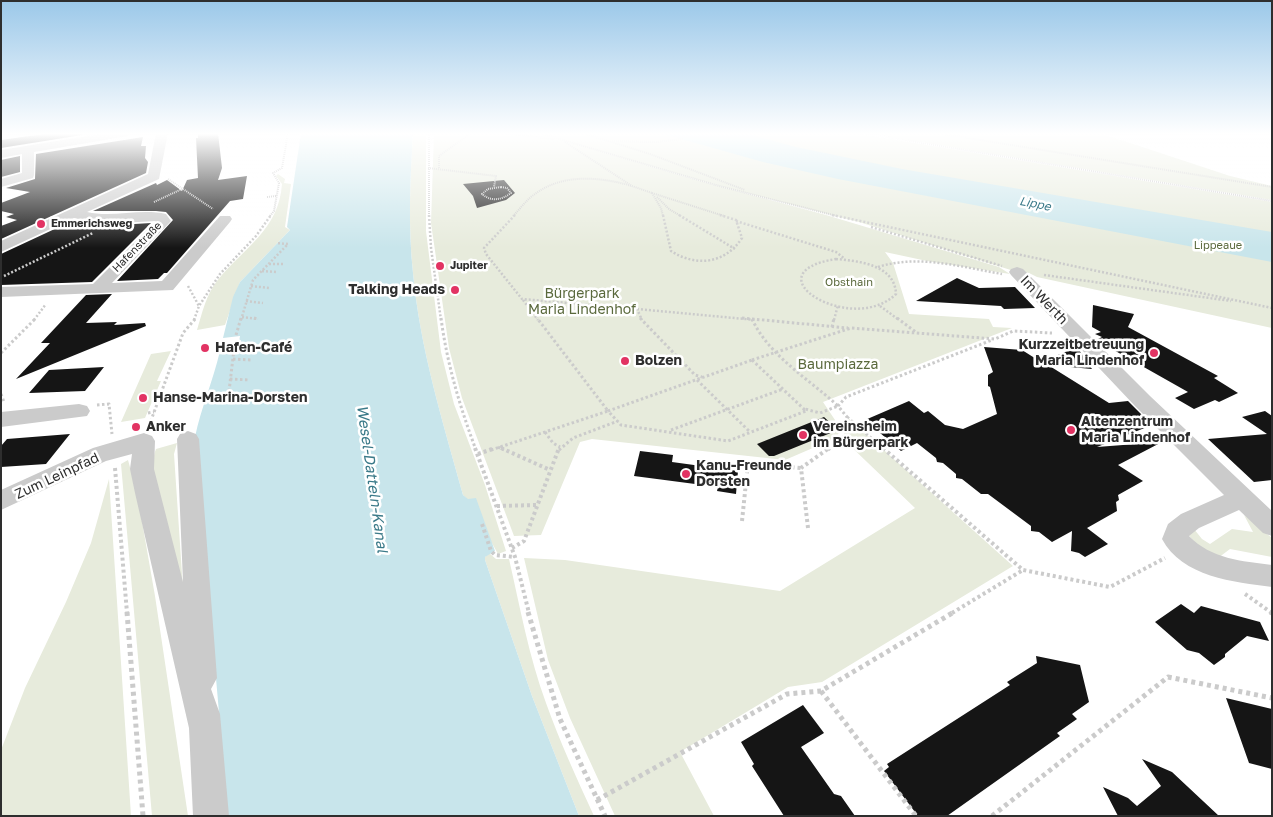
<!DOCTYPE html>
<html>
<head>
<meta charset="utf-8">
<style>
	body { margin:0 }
	#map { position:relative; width:1273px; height:817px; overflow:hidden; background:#fff; font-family:"Golos Text",sans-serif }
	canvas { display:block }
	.frame { position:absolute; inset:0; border:2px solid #2e2e2e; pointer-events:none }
</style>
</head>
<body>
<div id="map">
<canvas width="1273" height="817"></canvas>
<div class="frame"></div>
</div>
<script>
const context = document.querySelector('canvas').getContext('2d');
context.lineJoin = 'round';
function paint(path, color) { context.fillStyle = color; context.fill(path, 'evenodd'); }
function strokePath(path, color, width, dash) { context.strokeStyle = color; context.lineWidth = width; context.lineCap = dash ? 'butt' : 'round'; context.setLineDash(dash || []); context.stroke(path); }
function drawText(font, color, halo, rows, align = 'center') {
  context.font = font + ' "Golos Text",sans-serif'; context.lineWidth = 5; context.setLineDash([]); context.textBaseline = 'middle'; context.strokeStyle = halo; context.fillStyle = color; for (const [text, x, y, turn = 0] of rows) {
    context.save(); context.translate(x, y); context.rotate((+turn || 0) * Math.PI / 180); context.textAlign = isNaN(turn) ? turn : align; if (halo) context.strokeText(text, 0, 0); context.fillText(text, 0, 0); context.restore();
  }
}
const green = new Path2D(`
	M413 133H426V231L441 352 454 404 485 485 506 551 498 554 468 500 463 495C443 422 420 349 413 273 408 227 410 180 413 133Z
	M434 133H854L1272 202V328L1037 277 1029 273 1017 272 859 222 719 186 553 138 707 183 826 215 999 267 1010 274 927 261 885 252 893 263 909 314 989 319 993 327 1012 328 823 402 841 429 836 438 785 460 592 439 580 442 541 535 514 536 462 398 449 348 431 223Z
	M867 133H1100L1230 176 1272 186V200Z
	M278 174 285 179 284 183 291 184 285 227 290 230 240 282 225 325 197 330C202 313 206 295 217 281 243 248 279 230 282 184L276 176Z
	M171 351 157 381H161L145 418 121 422 151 354Z
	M847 417 1013 566 822 682 788 687 680 752 714 816H615L570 718 548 660 524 558 565 560 780 591 915 508 843 439Z
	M177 443 174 454 183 589C175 559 144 476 156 449Z
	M128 460 137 493 155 596 188 816H152L121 464Z
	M109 479 131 816H1V750L25 688 66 602 91 543Z
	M1244 515 1272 538V557L1230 549 1218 558 1197 545 1187 533 1194 529 1202 539 1210 544 1232 529 1253 532Z
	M489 553 496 559H509C520 607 529 657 546 703 560 742 577 779 594 816H579L532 696 485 560V557Z`);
const water = new Path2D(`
	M301 133H413C410 180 408 227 413 273 420 349 443 422 463 495L468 499 476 498 495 551 485 557V560L532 696 579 816H228L195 437C201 408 213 381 220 351L238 348 240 336 223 338 233 297 240 282 290 230 287 227Z
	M660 133H745L796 147 902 169 1272 232V262L838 179 763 162Z`);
const building = new Path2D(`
	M51 133H81L82 135 1 148V140Z
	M198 133H218L222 168 218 180 247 176 243 199 230 201 167 273H164L158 279 117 281 173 220 166 212 156 211H93L156 183 157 185 167 180 182 191 187 180 198 178 196 138H198Z
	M143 137 141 146H146L145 158 148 162 146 173 1 239V226L17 220 6 217 14 214 1 211V203L30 192 6 188 35 179 36 154Z
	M20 156V172L1 177V160Z
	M504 180 515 193 506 200 477 208 473 196 463 184Z
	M74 220 102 226 151 223 92 282 1 285V254Z
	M957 278 979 288 1015 287 1035 308 1004 309 1001 306 916 301Z
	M112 294 86 323 117 322 114 325 145 323 146 326 16 379 50 343H41L86 295Z
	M1093 305 1134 314 1128 327 1218 376 1214 378 1238 393 1219 402 1215 400 1194 409 1175 398 1188 392 1096 340 1102 337 1095 334 1101 332 1092 327Z
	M984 347 1022 350 1041 362 1077 347 1092 369 1048 365 1109 403 1128 401 1152 425 1097 447 1162 442 1118 465 1143 481 1118 495 1119 500 1116 502 1117 511 1087 528 1108 544 1085 557 1079 553 1071 551 1072 531 1052 542 1039 532 1031 531V526L988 494H981L962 479 956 478V474L943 463 937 462 936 458 917 443 901 451 865 420 909 401 924 413 928 411 945 425 963 429 997 414 990 387 988 386V375L993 372Z
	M104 367 85 391 29 393 49 370Z
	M1265 411 1272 416V480L1254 482 1208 439 1267 434 1242 417Z
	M824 417 838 430 774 456H769L757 444Z
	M70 434 46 464 1 467V446L7 439Z
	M640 451 673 455 672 462 738 471 736 494 717 491 718 487 634 476Z
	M1181 604 1194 613 1201 606 1260 622 1269 641 1247 636 1225 654V657L1214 665 1199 653 1187 650 1155 622Z
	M1036 656 1080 665 1089 702 1072 714 1077 719 1057 733 1060 736 947 816H918L884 771 889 767 887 764 1010 685 1007 682 1037 663Z
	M1226 698 1272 709V769L1249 763Z
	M803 705 824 733 801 747 834 794 841 796 855 816H784L752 766 754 764 741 742Z
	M1142 759 1172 772 1219 816H1118L1103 787 1128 798 1137 806 1161 786Z`);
const pathFar4 = new Path2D(`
	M429 133V216
	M502 133 554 139
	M539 133 719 186 837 216
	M583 133 650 154 745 190
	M862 133 1272 201
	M937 133 1272 187
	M612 141 656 142 683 139
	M565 142 632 186 652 193
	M428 168 496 176 494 187
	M439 168V156L471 133
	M168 179 213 209
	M501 187 507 188 511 193C502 200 491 202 482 194L488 189Z
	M652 193 724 216
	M652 193 661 208 663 216
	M267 197 276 196
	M657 197 669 209 681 216
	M154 202 182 189
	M270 216 274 211 279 183 273 173 282 168 288 133
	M513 216C520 209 527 199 535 194 563 173 601 177 632 186`);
const pathFar3 = new Path2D(`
	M429 215 431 248 441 320
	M515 215 484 248 486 254 522 299 637 309 642 320
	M663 215 671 251C696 267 725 264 742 238L736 220 720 215
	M679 215 735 249
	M832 215 1272 308
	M736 221 836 252 845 259
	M871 227 1002 266
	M836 259C859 261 895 265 896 294 852 337 747 273 836 259Z
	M269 264H284
	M878 267C919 254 961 267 1002 274
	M262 271 276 272
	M1044 275 1231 301
	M4 276 93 233
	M188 286 199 306
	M251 286 269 288
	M523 300 538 320
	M246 301 263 303
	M880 306 899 320
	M637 309 756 320
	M242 317 258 319
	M34 320 46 304
	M194 320 199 306 220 274 256 236 271 215
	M241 320 253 280 288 244 276 243
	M834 320 838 305`);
const pathFar2 = new Path2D(`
	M254 318 258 319
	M441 318C447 364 460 407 476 450
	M640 318 695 375 702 377
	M742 318 848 328
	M897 318 917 333
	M752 319C769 356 809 379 838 406L820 413 805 409
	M832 327 834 318
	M236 335 241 318
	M234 349 228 400 255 401
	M1 353 36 318
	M233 359 252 360
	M752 360 806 411 728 441 621 425 608 411Z
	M752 360 851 328 995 339 1013 331 1052 333
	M230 379 250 380
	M697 380 750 432
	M1 394 4 402
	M97 405 109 404 112 434
	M148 413 154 412
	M847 417 885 450
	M149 426 183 333 196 318
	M671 430 783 389
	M545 432 553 443 560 447
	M498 447 504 450
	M491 450 608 411 537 318
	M559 450 573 438 618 421
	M828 450 843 439 847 417 838 406 846 397 992 340`);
const pathFar1 = new Path2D(`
	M475 448 515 557 529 613
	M501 448 550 470
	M883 448 1023 570 1110 587 1165 558
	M478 454 495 448
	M115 468 127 613
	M497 506 537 505
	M742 521 748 463 801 468
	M482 524 491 551 495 555 515 557
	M808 528 801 468 829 448
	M512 548 524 541 559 448
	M1245 594 1272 613
	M952 613 1023 570`);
const path = new Path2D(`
	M127 612 143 816
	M528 612 560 719 605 816
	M1270 612 1272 613
	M821 691 916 816
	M597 800 787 694 821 691 954 612
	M992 816 1168 677 1272 698`);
const minor = new Path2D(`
	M106 133H134L128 136 34 152V175L33 178 1 187V179L22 173V154L1 158V150Z
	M156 133H168L159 179 87 212C113 218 140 208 166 214L171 221 112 283 162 281 220 216H230L232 219 230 222 173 290 1 297V287L93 284 156 221 102 224 74 218 1 252V241L148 174Z
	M1017 267 1023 269 1150 396 1272 511V536L1263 533 1239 510 1199 528 1189 536C1211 559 1242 561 1272 565V587C1234 582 1182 577 1162 539L1168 524 1181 514 1224 495 1135 406 1011 275 1009 272 1011 269Z
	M79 404 87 406 90 411 87 416 1 427V412Z
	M188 431 196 434 199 439 217 678 211 689 220 714 229 816H193L189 728 135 493 130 469 132 454 106 461 1 510V490L93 448 144 433 152 436 155 441 154 469 183 582 177 439 180 434Z`);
const markers = [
	[41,224,5,"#e23363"],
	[440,266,5,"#e23363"],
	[455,290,5,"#e23363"],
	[205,348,5,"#e23363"],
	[1154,353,5,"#e23363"],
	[625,361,5,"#e23363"],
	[143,398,5,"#e23363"],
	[136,427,5,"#e23363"],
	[1071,430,5,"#e23363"],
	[803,435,5,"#e23363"],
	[686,474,5,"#e23363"]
];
const farPoinames = [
	["Emmerichsweg",51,224],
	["Jupiter",450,266]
];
const farParknames = [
	["Lippeaue",1218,246],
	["Obsthain",849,283]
];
const farStreetnames = [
	["Hafenstraße",137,247,-46]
];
const farWaternames = [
	["Lippe",1035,204,11]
];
const poiNames = [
	["Talking Heads",445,290,"right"],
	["Kurzzeitbetreuung",1144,345,"right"],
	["Maria Lindenhof",1144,361,"right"],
	["Hafen-Café",215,348],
	["Bolzen",635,361],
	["Hanse-Marina-Dorsten",153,398],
	["Altenzentrum",1081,422],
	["Maria Lindenhof",1081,438],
	["Anker",146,427],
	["Vereinsheim",813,427],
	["im Bürgerpark",813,443],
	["Kanu-Freunde",696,466],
	["Dorsten",696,482]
];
const parkNames = [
	["Bürgerpark",582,294],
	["Maria Lindenhof",582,310],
	["Baumpiazza",838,365]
];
const streetNames = [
	["Im Werth",1044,300,46],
	["Zum Leinpfad",57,476,-25]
];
const waterNames = [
	["Wesel-Datteln-Kanal",372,479,82]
];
paint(green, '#e7ebdc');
paint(water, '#c8e5eb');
paint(building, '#151515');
strokePath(pathFar4, '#cbcbcb', 2, [1, 1]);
strokePath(pathFar3, '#cbcbcb', 2.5, [2, 2]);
strokePath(pathFar2, '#cbcbcb', 3, [2.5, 2.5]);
strokePath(pathFar1, '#cbcbcb', 4, [3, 3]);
strokePath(path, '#cbcbcb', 5, [4, 4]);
paint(minor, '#cbcbcb');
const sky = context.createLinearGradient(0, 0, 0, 248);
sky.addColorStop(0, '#9bc8e9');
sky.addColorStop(0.54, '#fff');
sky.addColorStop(1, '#ffffff00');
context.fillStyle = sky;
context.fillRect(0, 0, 1273, 248);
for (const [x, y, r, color] of markers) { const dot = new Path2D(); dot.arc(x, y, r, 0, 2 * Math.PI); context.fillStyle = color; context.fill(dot); strokePath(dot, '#fff', 2); }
drawText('bold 11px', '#2e2e2e', '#fff', farPoinames, 'left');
drawText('11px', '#5a693c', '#fff', farParknames);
drawText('11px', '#2e2e2e', '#fff', farStreetnames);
drawText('italic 12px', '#3b7a89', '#fff', farWaternames);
drawText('bold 14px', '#2e2e2e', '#fff', poiNames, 'left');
drawText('14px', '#5a693c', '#fff', parkNames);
drawText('14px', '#2e2e2e', '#fff', streetNames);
drawText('italic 15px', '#3b7a89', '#fff', waterNames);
</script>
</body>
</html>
